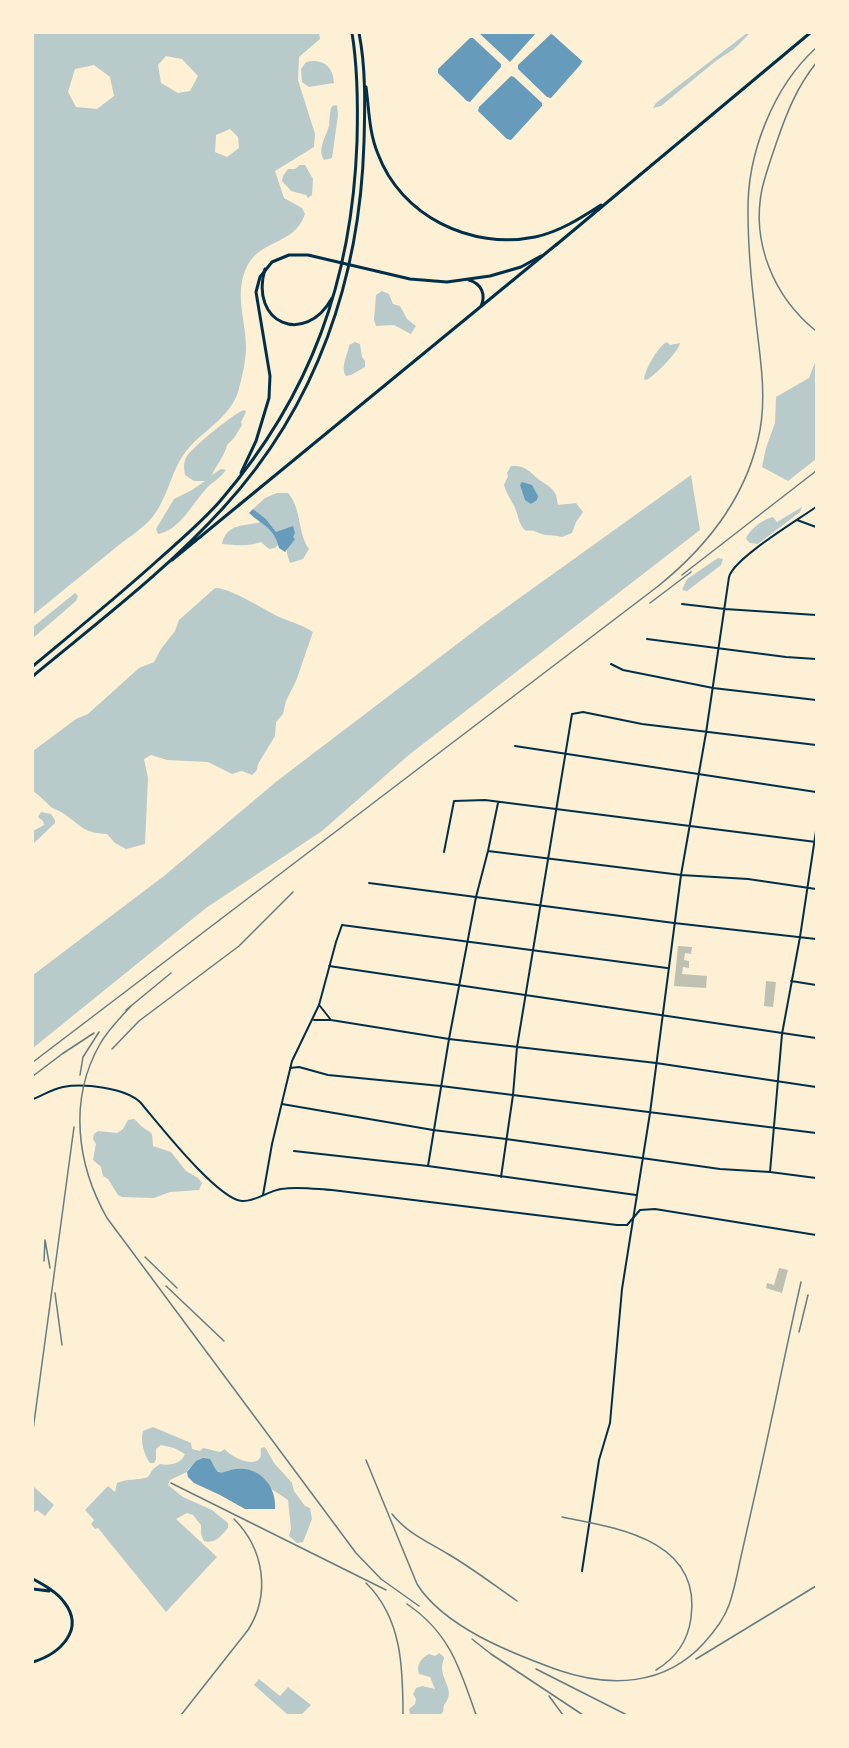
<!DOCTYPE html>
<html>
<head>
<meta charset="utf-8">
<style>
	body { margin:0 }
	#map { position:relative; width:849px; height:1748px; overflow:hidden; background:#fdf0d5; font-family:"Source Sans 3",sans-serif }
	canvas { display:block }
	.frame { position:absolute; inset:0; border:34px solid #fdf0d5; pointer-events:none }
</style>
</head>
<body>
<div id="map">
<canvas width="849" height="1748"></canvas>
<div class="frame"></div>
</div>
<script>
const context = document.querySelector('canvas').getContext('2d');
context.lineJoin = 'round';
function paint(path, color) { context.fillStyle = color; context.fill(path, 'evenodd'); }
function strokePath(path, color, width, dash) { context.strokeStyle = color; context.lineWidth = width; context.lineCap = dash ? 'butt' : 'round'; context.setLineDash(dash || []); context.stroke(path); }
const green = new Path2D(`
	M33 33H319L320 39 299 57 298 80 315 134 314 147 275 171 284 198 302 208 305 214C294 247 257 238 245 271 235 296 246 322 246 347 246 361 242 378 238 392 230 417 204 430 188 449 170 469 169 500 149 521 139 531 125 540 114 549 87 571 60 593 33 615ZM166 56 182 59 198 76 190 91 178 93 161 83 158 65ZM94 65 110 77 114 96 97 109 76 107 68 92 75 69ZM230 129 238 137 239 148 227 157 215 152 216 135Z
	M747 33H750L734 49 717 60 661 106 653 108 656 103Z
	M312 61C326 61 333 68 334 83L309 87 302 82 301 69 306 62Z
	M337 105 338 115 332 158 324 160C317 149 326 137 329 126 330 119 329 113 332 106Z
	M300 165H305L313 179 312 195 308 198 306 195 291 191 282 181 283 176 288 169H295Z
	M382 291 389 294 393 304 400 306 407 319 416 326 411 334 394 325 376 326 374 320 376 295Z
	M355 342 360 344 362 357 365 361V367L351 375 346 376C340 367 348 355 349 345Z
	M667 342 670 345 680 343C679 351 653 378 646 380L644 379C645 369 659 345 667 342Z
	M816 360V459L788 481 762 467 766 448 775 423 776 397 809 378Z
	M244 410 246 412 241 422 242 425 234 438 227 445C225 455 217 464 212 475L221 469 226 470C220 479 212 482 206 489 192 504 180 530 158 534L156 529 174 499 192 490 205 481H194L185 475C184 468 183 462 187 456 193 447 234 413 244 410Z
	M511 466C527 465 530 473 541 481 547 485 553 488 556 495 557 498 557 502 558 505L576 503 583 512 576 522 572 533 562 537C556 535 552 536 546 535 538 534 535 529 526 531 517 524 519 513 513 504 509 497 506 492 504 485L508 476 507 473Z
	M691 475 700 530 410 754 322 831 206 908 33 1048V975L164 876 277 781 486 622Z
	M277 493H288C302 509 297 532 309 549L303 559 290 563C287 552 284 551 292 542L280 532H276L266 519 253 509 265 498Z
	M802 507 800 512 758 544 750 543 746 539C749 530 763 519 773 517L777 522Z
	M261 522 273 532 276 537 278 545 275 548 269 549 261 542C248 547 236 545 222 544 226 523 246 526 261 522Z
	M718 558 723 559 721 565 687 591 682 590 687 579Z
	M215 588C228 587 262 608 275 615 287 621 301 624 313 632L296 681 286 701 283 714 276 722 275 736 258 764 257 770 252 775 242 771 232 774 208 762 167 760 151 755 144 759 148 778 145 844 126 849 115 843 107 834C83 833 82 826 64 814 61 811 55 810 51 807 45 801 40 796 33 791V751L76 719 88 714 139 668 154 662 161 649 175 631 179 620Z
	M75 593 78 596 76 601 33 638V627Z
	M41 812 51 814 55 820V823L33 844V831L44 825 43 821 38 817Z
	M134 1119C137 1121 139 1124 141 1126 153 1135 152 1129 153 1146L171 1152 186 1171 198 1178 202 1183 199 1190 170 1192 154 1198 122 1197 118 1195 108 1179 103 1176 101 1167 93 1160 96 1144 93 1139 94 1134 98 1131 117 1133 123 1129 128 1120Z
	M153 1427 191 1443 192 1449 200 1451 203 1448 220 1452 225 1449C230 1457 255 1468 260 1458 262 1455 260 1451 261 1448L265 1447 274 1463 292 1483 294 1491 305 1506 310 1508 312 1519 303 1542 297 1543 289 1536 291 1529 288 1500 270 1488 266 1480 220 1472 216 1471 212 1463 189 1468 187 1472 170 1480 168 1485 183 1497 212 1510 228 1523V1528C221 1536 215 1544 204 1541L201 1534V1525L193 1515 187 1513 176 1519 217 1557 166 1612 98 1528 95 1529 91 1524 94 1520 85 1510 108 1486 115 1492 117 1483C129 1478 136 1481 148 1477L153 1469 160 1464C170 1466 181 1464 185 1454L174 1448 161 1445 156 1449V1459L154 1463H150C144 1455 140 1441 143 1431Z
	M33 1486 54 1505 45 1516 37 1510 33 1513Z
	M439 1653 444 1657C444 1660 442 1663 442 1667 442 1682 456 1691 444 1705L443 1712 440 1715H410L409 1709 415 1704 416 1699 413 1694 416 1688 422 1686 435 1689 430 1677 419 1674C416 1665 421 1658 429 1654L435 1656Z
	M259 1679 280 1696 288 1687 311 1705 301 1715H288L254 1685Z`);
const water = new Path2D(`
	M479 33H536L510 62Z
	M551 34 553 35 582 61 581 64 551 98 547 97 518 69V65Z
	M470 38H473L501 64V67L470 102 467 101 438 73V69Z
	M511 76 514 77 542 103V106L511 140 507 139 478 111 479 107Z
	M522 482 532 485 538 496 537 500 531 504 525 500 520 485Z
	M253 509 266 519 276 532 293 526 295 533 293 537 295 539 285 552 279 548C274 527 263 526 249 513Z
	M203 1458 210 1459C212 1462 215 1469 217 1471 222 1475 231 1469 236 1469 259 1466 277 1486 275 1509H245L220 1495 194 1483 188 1477 187 1472 196 1461Z`);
const building = new Path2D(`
	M678 946 692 947 691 954 685 953 684 960 689 961V968L683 967 682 974 707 976 706 988 674 986Z
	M766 981 776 982 773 1007 764 1006Z
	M779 1268 788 1270 782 1293 766 1288 767 1283 774 1285Z`);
const minor = new Path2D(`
	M797 520 816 527
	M682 604 725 609 816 615
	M647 639 786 657 816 659
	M611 664 623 670 713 688 816 700
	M515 746 816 792
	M488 851 681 875 748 879 816 889
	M444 852 454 801 485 800 816 842
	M369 883 674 923 816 939
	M329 966 816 1038
	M791 981 816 985
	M320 1006 331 1020
	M314 1020H331L449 1039 656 1063 816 1087
	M290 1068 299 1067 328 1075 441 1086 816 1133
	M282 1104 433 1130 506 1139 720 1169 770 1172 816 1178
	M294 1151 428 1166 636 1195
	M428 1166 449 1039 476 897 488 851 498 803
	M770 1172 782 1034 800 937 816 831
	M501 1177 513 1095 517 1047 572 714 583 712 642 724 816 745
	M263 1195 272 1144 292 1061 319 1005 336 942 342 925 667 968
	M582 1571 599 1460 610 1423 622 1289 650 1113 681 875 706 733 729 577C734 558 798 520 816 507`);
const tertiary = new Path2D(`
	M33 1099C43 1095 53 1089 63 1087 84 1083 125 1088 140 1102 158 1123 217 1199 242 1201 255 1202 268 1191 281 1189 298 1186 315 1189 332 1190L617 1225H627L640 1210 655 1209 816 1235`);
const secondary = new Path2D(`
	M366 87C369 109 369 133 378 154 401 216 471 250 535 237 559 232 581 218 601 205
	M556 245 810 33
	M241 473 256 441 269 398 270 376 256 292 260 277 272 262 289 255H308L410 279 447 282 490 276 521 267 541 256`);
const trunk = new Path2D(`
	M265 269C249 323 305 347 332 298
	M469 280C482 284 486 295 481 306
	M172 560 557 244
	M33 666C75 631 117 597 158 560 179 541 202 522 221 500 311 395 352 280 357 142 358 106 358 69 352 33
	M33 676C98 622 167 570 224 507 317 405 360 278 364 142 365 106 366 68 359 33
	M33 1579C44 1585 57 1592 64 1602 86 1630 59 1654 33 1662
	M33 1589 49 1591`);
const rail = new Path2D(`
	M816 63C797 87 787 112 777 141 772 156 766 172 762 189 751 243 774 297 816 331
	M682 575 816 471
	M650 603 691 572
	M132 1005C121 1017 108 1030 100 1044 68 1100 77 1165 107 1218L356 1553 381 1579 419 1606
	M126 1010 171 973
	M112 1049 139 1021 239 946 293 892
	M33 1062 657 587C707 547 748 495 760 430 767 392 759 351 755 312 751 279 748 245 748 212 747 154 773 87 816 48
	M80 1075 83 1057 99 1032
	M33 1076 62 1054 94 1033
	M145 1257 177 1288
	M44 1261 45 1240 50 1268
	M166 1286 224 1341
	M55 1293 62 1345
	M799 1332 808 1295
	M33 1430 74 1127
	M366 1460 417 1584C444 1627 511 1653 558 1670 610 1688 665 1686 704 1643 714 1632 724 1619 729 1605 734 1591 737 1576 740 1561 746 1535 752 1508 758 1481 773 1415 786 1348 801 1282
	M171 1483 386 1590
	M392 1514C407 1533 428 1542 448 1554 472 1568 494 1585 517 1601
	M562 1517C618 1528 702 1540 691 1618 688 1641 676 1658 656 1670
	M366 1583C402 1618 403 1668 403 1715
	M407 1604C450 1633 460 1669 476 1715
	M472 1639 491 1654 583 1715
	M696 1659 816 1586
	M536 1669 627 1715
	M549 1696 563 1715
	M181 1715 248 1630C271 1594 264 1549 234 1519`);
paint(green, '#b9caca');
paint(water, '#669bbc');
paint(building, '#bec0b2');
strokePath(minor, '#003049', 2);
strokePath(tertiary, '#003049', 2);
strokePath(secondary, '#003049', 3);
strokePath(trunk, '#003049', 3);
strokePath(rail, '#657d81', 1.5);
</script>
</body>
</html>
